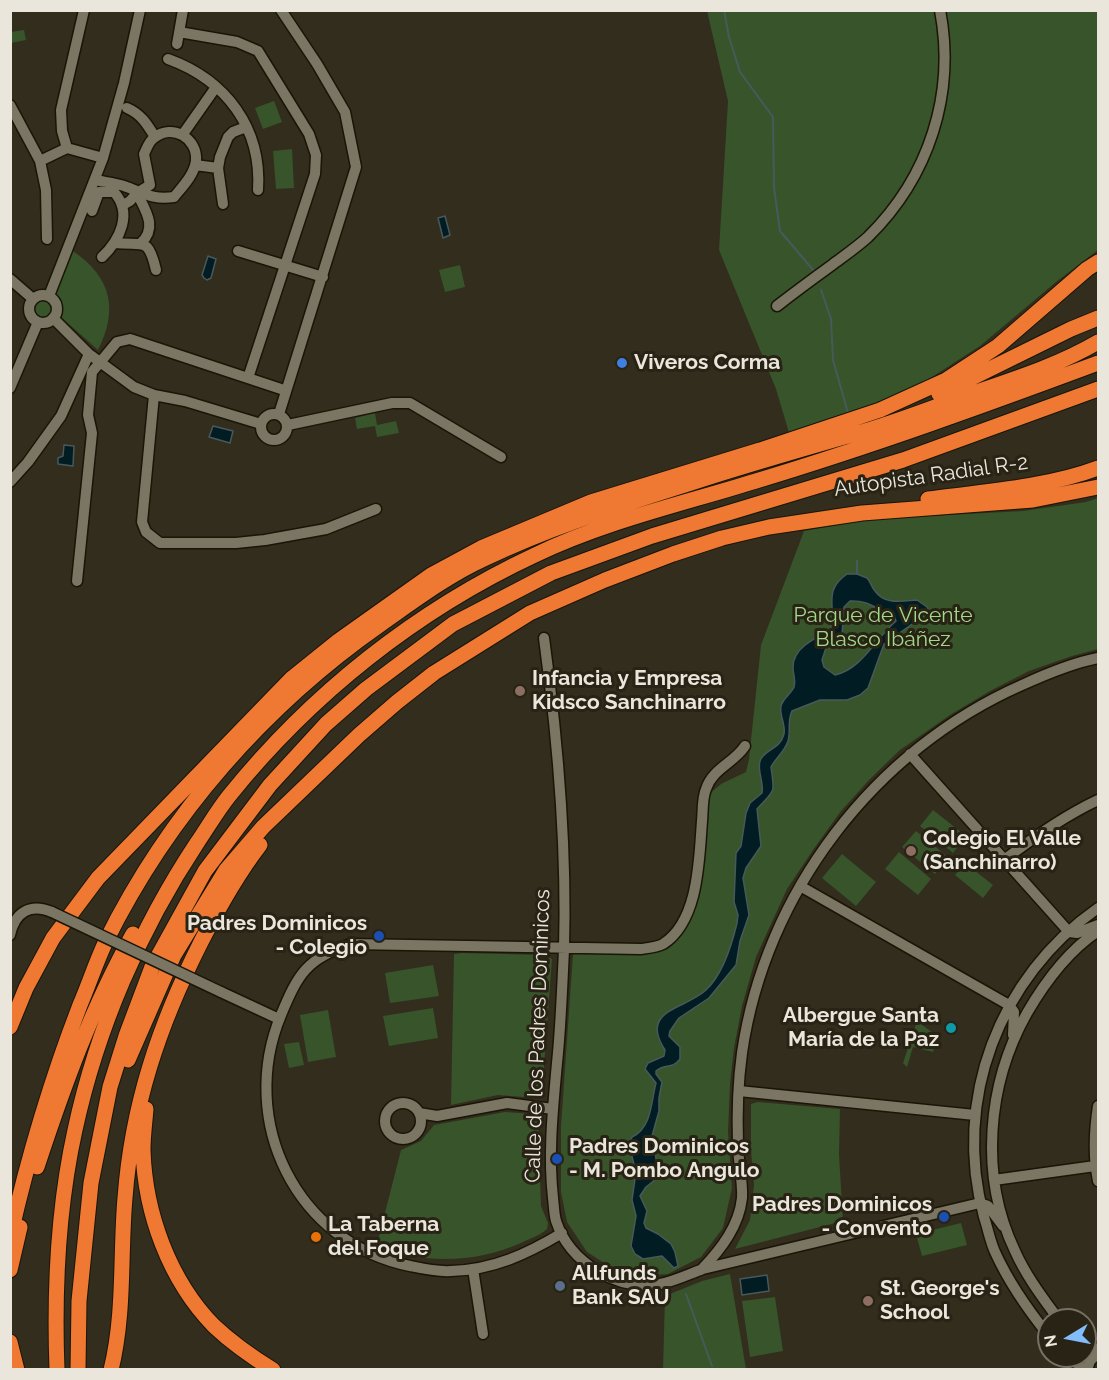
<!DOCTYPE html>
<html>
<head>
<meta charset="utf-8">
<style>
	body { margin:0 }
	#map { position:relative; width:1109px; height:1380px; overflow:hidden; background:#322d1d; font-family:Raleway,sans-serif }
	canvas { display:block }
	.frame { position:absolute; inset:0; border:12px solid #eae6dc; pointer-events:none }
	.north { position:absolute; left:1037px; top:1308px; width:60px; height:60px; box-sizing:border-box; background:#282314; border:2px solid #767164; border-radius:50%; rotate:260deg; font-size:16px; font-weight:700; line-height:24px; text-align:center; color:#eae6dc }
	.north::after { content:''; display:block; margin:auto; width:21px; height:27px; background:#83bcfa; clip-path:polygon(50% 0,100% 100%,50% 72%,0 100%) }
</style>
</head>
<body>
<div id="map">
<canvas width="1109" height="1380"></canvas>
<div class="frame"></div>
<div class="north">N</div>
</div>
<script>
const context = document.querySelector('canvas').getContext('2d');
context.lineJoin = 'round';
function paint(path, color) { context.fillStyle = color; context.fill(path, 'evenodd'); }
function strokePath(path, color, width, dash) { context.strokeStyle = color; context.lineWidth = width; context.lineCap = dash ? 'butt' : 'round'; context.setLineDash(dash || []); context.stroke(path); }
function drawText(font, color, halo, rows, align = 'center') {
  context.font = font + ' Raleway,sans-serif'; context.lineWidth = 6; context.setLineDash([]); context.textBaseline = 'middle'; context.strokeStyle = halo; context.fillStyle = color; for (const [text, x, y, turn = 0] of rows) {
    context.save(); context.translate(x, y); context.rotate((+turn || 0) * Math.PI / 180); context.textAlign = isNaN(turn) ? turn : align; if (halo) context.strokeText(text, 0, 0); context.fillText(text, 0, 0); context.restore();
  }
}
const green = new Path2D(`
	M707 11H1098V250L1056 282 980 346 929 379 865 411 790 436 776 389 719 250 728 101Z
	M24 30 26 40 11 43V32Z
	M274 101 282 122 263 129 255 108Z
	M292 149 294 188 276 189 273 151Z
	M73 251C111 277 119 309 98 350L61 317V301L55 294Z
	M460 265 465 287 445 292 439 270Z
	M34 309a9 9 0 1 1 18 0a9 9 0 1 1-18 0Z
	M375 413 377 425 396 421 399 433 377 437 375 426 357 429 355 418Z
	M1098 498V649L1072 656 1029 671 990 691 950 715 900 750 870 779 841 811 813 850 787 889 756 957 742 1006 734 1048 730 1084 728 1132 732 1188 723 1228 701 1257 668 1274 638 1276 612 1268 587 1252 567 1222 561 1192V1126L573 954C592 953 655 957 669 948 704 925 705 834 708 795L721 784 746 772 749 759 761 645 804 531 872 519 1023 511 1086 502Z
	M933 810 966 836 953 853 920 826Z
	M916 831 948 857 935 874 902 847Z
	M899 852 931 879 918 895 885 869Z
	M842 854 876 882 856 906 822 878Z
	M965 863 993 885 983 898 955 875Z
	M462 953 545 955 552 959 542 1093 536 1098 498 1095 451 1105 454 954Z
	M433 965 439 996 390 1003 385 973Z
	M433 1008 438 1038 389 1046 383 1016Z
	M328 1010 336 1057 308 1062 300 1015Z
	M917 1021 937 1036 933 1052 913 1047 907 1067 903 1063Z
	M299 1042 304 1065 289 1068 284 1044Z
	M758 1102 840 1109 839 1154 843 1221 735 1249 750 1220 754 1185 751 1150V1104Z
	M505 1112 535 1114 538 1117 541 1206 548 1223 547 1229C541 1235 531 1238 523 1242 477 1264 423 1263 376 1248L401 1150 421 1141 434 1125Z
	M961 1223 967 1245 922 1256 916 1234Z
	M730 1274 746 1369H663L665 1296 702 1281Z
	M775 1297 783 1351 750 1357 742 1301Z`);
const water = new Path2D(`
	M445 216 450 235 443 238 438 218Z
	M208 256 216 259 211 278 207 280 204 278 202 275Z
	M213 426 233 431 230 443 209 437Z
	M64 445 74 446 73 466 58 464V458L63 456Z
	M847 574H857L867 578C871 582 871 587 875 591 885 605 901 601 917 600L927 607 929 612 884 644 868 688 860 695 847 700H820L792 711C787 721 791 730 788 741 785 751 776 758 771 767 775 795 775 789 757 809L761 846 746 868 743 878 749 915 740 941 736 965 709 998 679 1018 670 1031 669 1036 680 1047V1059C672 1070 665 1063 656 1071V1074L662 1082 659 1098V1111L652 1136 656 1158V1179L646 1187 640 1196 647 1211 644 1223 646 1228 658 1234 671 1244 675 1252 678 1266 674 1268 662 1256 643 1259 635 1254 631 1246 636 1216 632 1200 636 1172 629 1145 632 1137C652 1128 651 1101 656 1083L645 1069 648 1063 664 1056 665 1050C639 1010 684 1010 706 990 722 975 732 944 737 923L738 915 734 902 736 853 741 846 746 813 750 803 762 793C764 782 757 771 760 761 764 749 780 750 784 734 786 725 779 715 781 706 783 698 791 694 794 687 796 680 793 674 793 668 792 649 814 638 830 631 838 608 821 592 847 574ZM850 601C871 600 877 611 894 616L896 621C876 638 862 669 835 675L824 667 822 660 826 648 839 640 842 634 844 607Z
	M767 1275 769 1291 742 1295 740 1279Z`);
const stream = new Path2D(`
	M724 10 729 37 740 72 773 117 774 188 780 231 814 271
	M821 290 831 319 833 360 848 413
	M857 574V561
	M686 1294 712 1366`);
const minor = new Path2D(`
	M84 10 61 110 62 131 67 148 103 158
	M179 32 237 42 258 51 309 134 316 155 315 174 248 378
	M177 44 183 10
	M168 59C226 80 262 128 258 190
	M10 105 40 161 46 190 47 239
	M127 108C141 114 147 124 155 137
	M183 134 216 87
	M40 161 67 148
	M195 165 218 168
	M95 180C104 182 115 183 124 186 144 193 152 200 174 197 183 186 194 175 196 161 198 138 172 123 154 138 149 141 147 148 144 154L150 185 137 193 130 201 123 205
	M137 193C145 210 158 227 141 243
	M223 204 218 168 220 157 228 137 233 132 246 127
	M92 211 99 192H114C133 213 120 240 102 257
	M115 243C144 246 148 236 156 270
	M238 251 323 277
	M10 279 33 299
	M29 309a14 14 0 1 1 28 0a14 14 0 1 1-28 0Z
	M49 296 103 158 124 83 140 10
	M777 306C795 292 814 278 832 265 844 256 857 247 868 237 929 177 956 94 940 10
	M53 318 89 354 134 387 154 395 185 401 261 424
	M10 388 38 322
	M154 395 142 522 146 532 160 543H236L265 540 326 529 376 509
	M261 427a13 13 0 1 1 26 0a13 13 0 1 1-26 0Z
	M279 414 356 167 345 112 317 64 281 10
	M288 425 392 403H410L501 457
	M10 482 28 462 61 416 89 354
	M77 581 92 433 88 415 92 372 117 342 130 339 281 389
	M544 638C558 741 567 846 564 950 562 988 561 1025 557 1063 553 1108 548 1153 553 1198 554 1206 554 1214 556 1221 570 1263 617 1291 660 1284 675 1281 689 1274 703 1269L980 1203
	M910 754 1069 932 1077 933 1098 925
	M1004 860C1034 837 1064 816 1098 800
	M800 886 1009 1005 1014 1012 1013 1035
	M10 935C15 912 30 903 52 912
	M221 992 279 1019
	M739 1091 975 1115
	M385 1121a18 18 0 1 1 36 0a18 18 0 1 1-36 0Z
	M1098 1106C1094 1132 1093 1156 1098 1181
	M419 1113 437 1116 507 1103 553 1109
	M994 1180 1095 1166
	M980 1203 988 1206 1003 1226
	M562 1233C527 1254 493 1270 451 1271 437 1272 424 1269 410 1266 296 1243 237 1121 281 1015 298 974 307 958 351 944L641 949C648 948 658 947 663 944 699 921 699 859 702 821 703 811 702 798 706 789 713 768 734 763 745 746
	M703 1268C721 1249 739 1226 742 1198 743 1181 738 1161 738 1144 737 1114 738 1082 742 1053 765 893 874 750 1022 685 1046 674 1072 663 1098 658
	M473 1269 483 1334
	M1059 1320C1043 1298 1026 1276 1015 1251 979 1176 987 1084 1027 1013 1045 982 1068 951 1098 931
	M1049 1336C1028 1310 1009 1283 995 1252 990 1241 988 1229 984 1217 952 1100 999 977 1098 908
	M1085 1343 1098 1350
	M1070 1356 1083 1370
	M1087 1370 1090 1361 1098 1353`);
const highway = new Path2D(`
	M939 394 1071 329 1098 318
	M928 499C982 492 1048 487 1098 468
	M10 1027 26 988 53 938 98 878 292 678 338 641 431 575 481 548 591 502 760 450 880 410 946 380 998 346 1087 269 1098 262
	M128 1060 174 955 226 870 263 827 359 735 397 702 434 673 530 613 605 580 673 554 722 538 769 527 862 513 1033 500 1098 487
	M146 1109C145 1122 143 1136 143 1150 145 1213 169 1280 214 1326 232 1343 252 1357 273 1370
	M37 1167C63 1088 92 1007 133 934
	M10 1237C28 1158 51 1080 80 1005 89 984 96 962 106 941 169 814 265 705 381 624 414 601 447 576 484 559 552 526 625 504 697 481 753 463 809 447 865 431 899 421 932 408 965 396 1011 380 1057 366 1098 342
	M10 1270 20 1227
	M10 1342 17 1370
	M57 1370C54 1290 58 1207 75 1130 97 1028 140 929 197 843 208 827 217 811 229 796 311 694 417 610 535 555 606 521 682 504 756 481 872 446 985 405 1098 363
	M78 1370 79 1301 91 1183 110 1087 126 1036 152 967 205 871 270 785 326 724 366 689 453 624 551 573 652 536 903 460 1098 389
	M111 1370C125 1313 120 1255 125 1198 132 1105 159 1025 201 942 218 909 236 876 260 845`);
const minorBridge = new Path2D(`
	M52 912 221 992`);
const markers = [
	[622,363,6,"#3f7fe0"],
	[520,691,6,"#8d6e63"],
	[911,851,6,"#8d6e63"],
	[379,936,6,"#1a4fb4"],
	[951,1028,6,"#0f9aa8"],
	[557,1159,6,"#1a4fb4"],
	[944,1217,6,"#1a4fb4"],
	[316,1237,6,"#e8710a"],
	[560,1286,6,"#5c6f8a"],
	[868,1301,6,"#8d6e63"]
];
const poiNames = [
	["Viveros Corma",634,363],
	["Infancia y Empresa",532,679],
	["Kidsco Sanchinarro",532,703],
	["Colegio El Valle",923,839],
	["(Sanchinarro)",923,863],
	["Padres Dominicos",367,924,"right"],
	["- Colegio",367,948,"right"],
	["Albergue Santa",939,1016,"right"],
	["María de la Paz",939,1040,"right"],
	["Padres Dominicos",569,1147],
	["- M. Pombo Angulo",569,1171],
	["Padres Dominicos",932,1205,"right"],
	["- Convento",932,1229,"right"],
	["La Taberna",328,1225],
	["del Foque",328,1249],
	["Allfunds",572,1274],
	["Bank SAU",572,1298],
	["St. George's",880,1289],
	["School",880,1313]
];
const streetNames = [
	["Autopista Radial R-2",931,476,-8],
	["Calle de los Padres Dominicos",538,1036,-88]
];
const parkNames = [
	["Parque de Vicente",883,616],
	["Blasco Ibáñez",883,640]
];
paint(green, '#37542a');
paint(water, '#021c24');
strokePath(water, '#48595b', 1.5);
strokePath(stream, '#48595b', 2);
strokePath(minor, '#1a1506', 13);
strokePath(highway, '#1a1506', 17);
strokePath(minor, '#7b7563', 10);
strokePath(highway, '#ef7833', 15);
strokePath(minorBridge, '#1a1506', 13, []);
strokePath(minorBridge, '#7b7563', 10);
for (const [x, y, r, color] of markers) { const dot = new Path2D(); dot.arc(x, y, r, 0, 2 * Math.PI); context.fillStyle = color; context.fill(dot); strokePath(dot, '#282314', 2); }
drawText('bold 21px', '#eae6dc', '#282314', poiNames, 'left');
drawText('21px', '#eae6dc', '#282314', streetNames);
drawText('21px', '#a2d98a', '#282314', parkNames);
</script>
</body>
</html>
